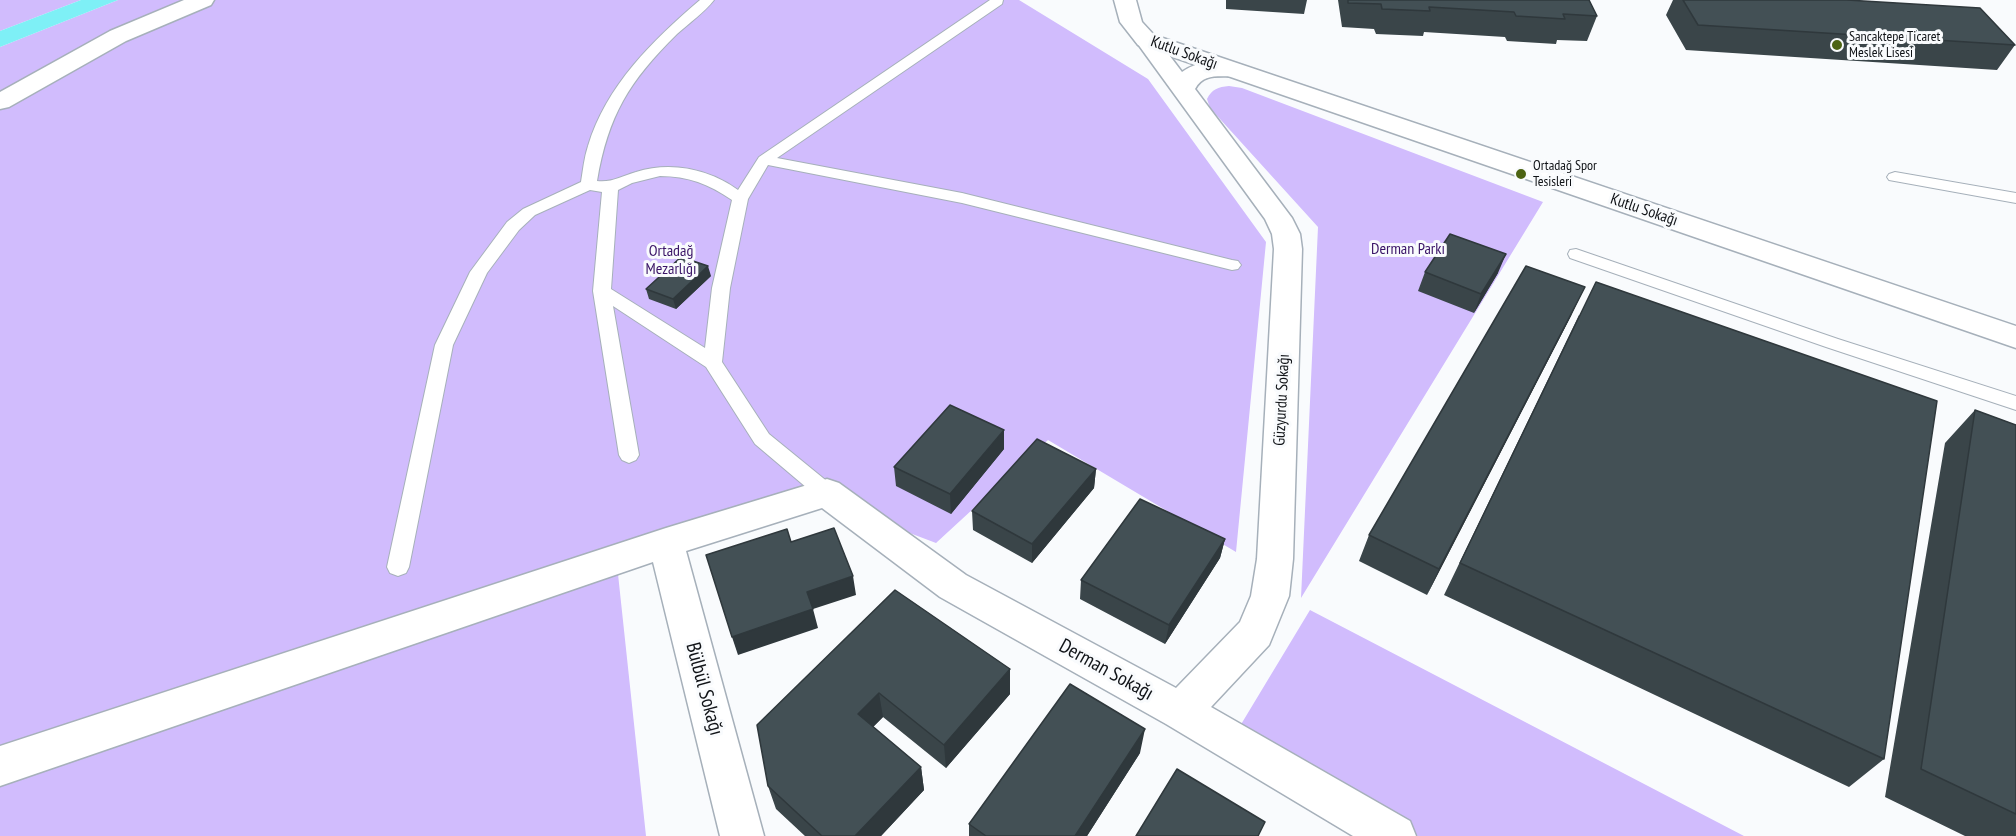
<!DOCTYPE html>
<html>
<head>
<meta charset="utf-8">
<style>
	body { margin:0 }
	canvas { display:block; background:#f9fbfd }
</style>
</head>
<body>
<canvas width="2016" height="836"></canvas>
<script>
const context = document.querySelector('canvas').getContext('2d');
context.lineJoin = 'round';
function paint(path, color) { context.fillStyle = color; context.fill(path, 'evenodd'); }
function strokePath(path, color, width, dash) { context.strokeStyle = color; context.lineWidth = width; context.lineCap = dash ? 'butt' : 'round'; context.setLineDash(dash || []); context.stroke(path); }
function drawText(font, color, halo, rows, align = 'center') {
  context.font = font + ' "PT Sans Narrow",sans-serif'; context.lineWidth = 6; context.setLineDash([]); context.textBaseline = 'middle'; context.strokeStyle = halo; context.fillStyle = color; for (const [text, x, y, turn = 0] of rows) {
    context.save(); context.translate(x, y); context.rotate((+turn || 0) * Math.PI / 180); context.textAlign = isNaN(turn) ? turn : align; if (halo) context.strokeText(text, 0, 0); context.fillText(text, 0, 0); context.restore();
  }
}
const green = new Path2D(`
	M0 0H81L0 31Z
	M118 0H1019L1148 79 1266 242 1236 552 1048 440 936 543 804 493 615 546 646 836H0V47Z
	M1229 86 1242 88 1543 202 1301 598 1318 227 1210 108 1207 99C1212 89 1218 87 1229 86Z
	M1310 610 1744 836H1418L1237 731Z`);
const water = new Path2D(`
	M81 0H118L0 47V31Z`);
const lane = new Path2D(`
	M700 0H714C704 13 689 23 677 34 629 81 608 116 597 181 611 183 622 176 636 172 671 161 709 169 738 190L759 157 990 0H1003L1002 4 777 158 962 193 1232 260 1238 261 1241 265 1238 269 1232 270 962 203 768 165 748 199 730 288 722 362 769 434 834 487 837 493 834 499 827 501 820 499 755 444 706 367 613 306 639 455 636 460 629 463 622 460 619 455 593 291 602 192 590 190 535 215 519 230 487 273 453 345 409 567 406 573 398 576 390 573 387 567 435 345 470 272 507 222 523 209 581 182C583 170 584 158 588 146 606 86 653 40 700 0ZM660 176C688 176 709 184 732 200L712 288 705 348 611 289 618 190 632 183Z
	M1895 172 2016 193V203L1889 180 1887 177 1889 174Z
	M1576 249 1838 339 2016 396V410L1826 347 1570 258 1568 254 1570 250Z`);
const street = new Path2D(`
	M184 0H214L211 5 126 41 9 107 0 109V92L110 31Z
	M1146 33 1154 35 1182 72C1198 60 1222 60 1241 65L1245 70 1241 75C1224 79 1205 70 1195 89L1292 218 1300 234 1302 249 1293 559 1289 596 1269 645 1211 707 1410 821 1416 836H1353L1166 724 940 597 822 508 686 551 764 836H720L653 562 0 786V746L666 528 827 479 839 483 966 575 1176 688 1240 622 1251 596 1257 559 1274 249 1272 234 1265 219 1135 40 1138 35Z`);
const secondary = new Path2D(`
	M1114 0H1136L1142 22 1154 35 2016 326V348L1138 45 1120 22Z`);
const wall = new Path2D(`
	M1226 0H1307L1304 14 1226 9Z
	M1338 0H1589L1597 16 1587 41 1557 40 1556 44 1507 41 1505 37 1424 32 1423 36 1376 34 1374 29 1342 27Z
	M1673 0H1847L2015 45 1997 70 1686 50 1666 15Z
	M1425 272 1498 273 1474 313 1418 291Z
	M711 276 676 309 649 299 646 289Z
	M1572 314 1427 595 1359 561 1369 535Z
	M1579 315 1884 759 1849 787 1444 595Z
	M1975 410 2016 425V836H1965L1885 797 1945 443Z
	M1004 449 951 514 896 486 894 467Z
	M1096 469 1094 488 1032 563 973 530 972 511Z
	M1225 539 1220 558 1165 644 1080 599 1081 580Z
	M895 590 1010 694 946 768 883 717 873 727 921 767 924 790 881 836H805L776 809 768 786Z
	M1140 753 1087 836H969V824Z`);
const shadedWall = new Path2D(`
	M1506 254 1498 273 1474 313 1481 294Z
	M708 266 711 276 676 309 673 299Z
	M1585 287 1572 314 1427 595 1439 569Z
	M1004 430V449L951 514 950 494Z
	M1096 469 1094 488 1032 563V544Z
	M1225 539 1220 558 1165 644 1169 625Z
	M853 576 856 595 813 609 818 628 738 655 732 637 807 592Z
	M1010 669V694L946 768 944 745Z
	M879 693 883 717 862 738 858 714Z
	M1145 729 1140 753 1087 836H1075Z
	M921 767 924 790 881 836H855Z`);
const building = new Path2D(`
	M1348 0H1589L1597 16 1563 14 1565 19 1516 16 1514 12 1429 7 1430 11 1382 9 1381 4 1348 3Z
	M1683 0H1847L1980 8 2015 45 1698 25Z
	M1450 234 1506 254 1481 294 1425 272Z
	M681 257 708 266 673 299 646 289Z
	M1526 266 1585 287 1439 569 1369 535Z
	M1596 282 1937 401 1884 759 1460 563Z
	M950 405 1004 430 950 494 894 467Z
	M1975 410 2016 425V814L1921 769Z
	M1037 439 1096 469 1032 544 972 511Z
	M1140 499 1225 539 1169 625 1081 580Z
	M834 528 853 576 807 592 813 609 732 637 706 555 787 529 791 542Z
	M895 590 1010 669 944 745 879 693 858 714 921 767 855 836H822L768 786 757 725Z
	M1070 684 1145 729 1075 836H986L969 824Z
	M1177 769 1265 822 1258 836H1136Z`);
const markers = [
	[1837,45,6,"#4d6413"],
	[1521,174,6,"#4d6413"]
];
const farPoinames = [
	["Sancaktepe Ticaret",1849,37],
	["Meslek Lisesi",1849,53],
	["Ortadağ Spor",1533,166],
	["Tesisleri",1533,182]
];
const streetNames = [
	["Kutlu Sokağı",1184,53,20],
	["Kutlu Sokağı",1644,210,19],
	["Güzyurdu Sokağı",1282,400,-87]
];
const parkNames = [
	["Derman Parkı",1408,249],
	["Ortadağ",671,251],
	["Mezarlığı",671,269]
];
const nearStreetnames = [
	["Derman Sokağı",1106,670,29],
	["Bülbül Sokağı",704,689,75]
];
paint(green, '#d1bcfd');
paint(water, '#7ef0f6');
strokePath(lane, '#a6b0ba', 2);
strokePath(street, '#a6b0ba', 3);
strokePath(secondary, '#a6b0ba', 3);
paint(lane, '#fff');
paint(street, '#fff');
paint(secondary, '#fff');
paint(wall, '#3a4549');
paint(shadedWall, '#2f383c');
paint(building, '#435055');
strokePath(building, '#2f383c', 1.5);
for (const [x, y, r, color] of markers) { const dot = new Path2D(); dot.arc(x, y, r, 0, 2 * Math.PI); context.fillStyle = color; context.fill(dot); strokePath(dot, '#f9fbfd', 2); }
drawText('14px', '#101317', '#f9fbfd', farPoinames, 'left');
drawText('16px', '#101317', '#f9fbfd', streetNames);
drawText('16px', '#3a1467', '#f9fbfd', parkNames);
drawText('20px', '#101317', '#f9fbfd', nearStreetnames);
</script>
</body>
</html>
